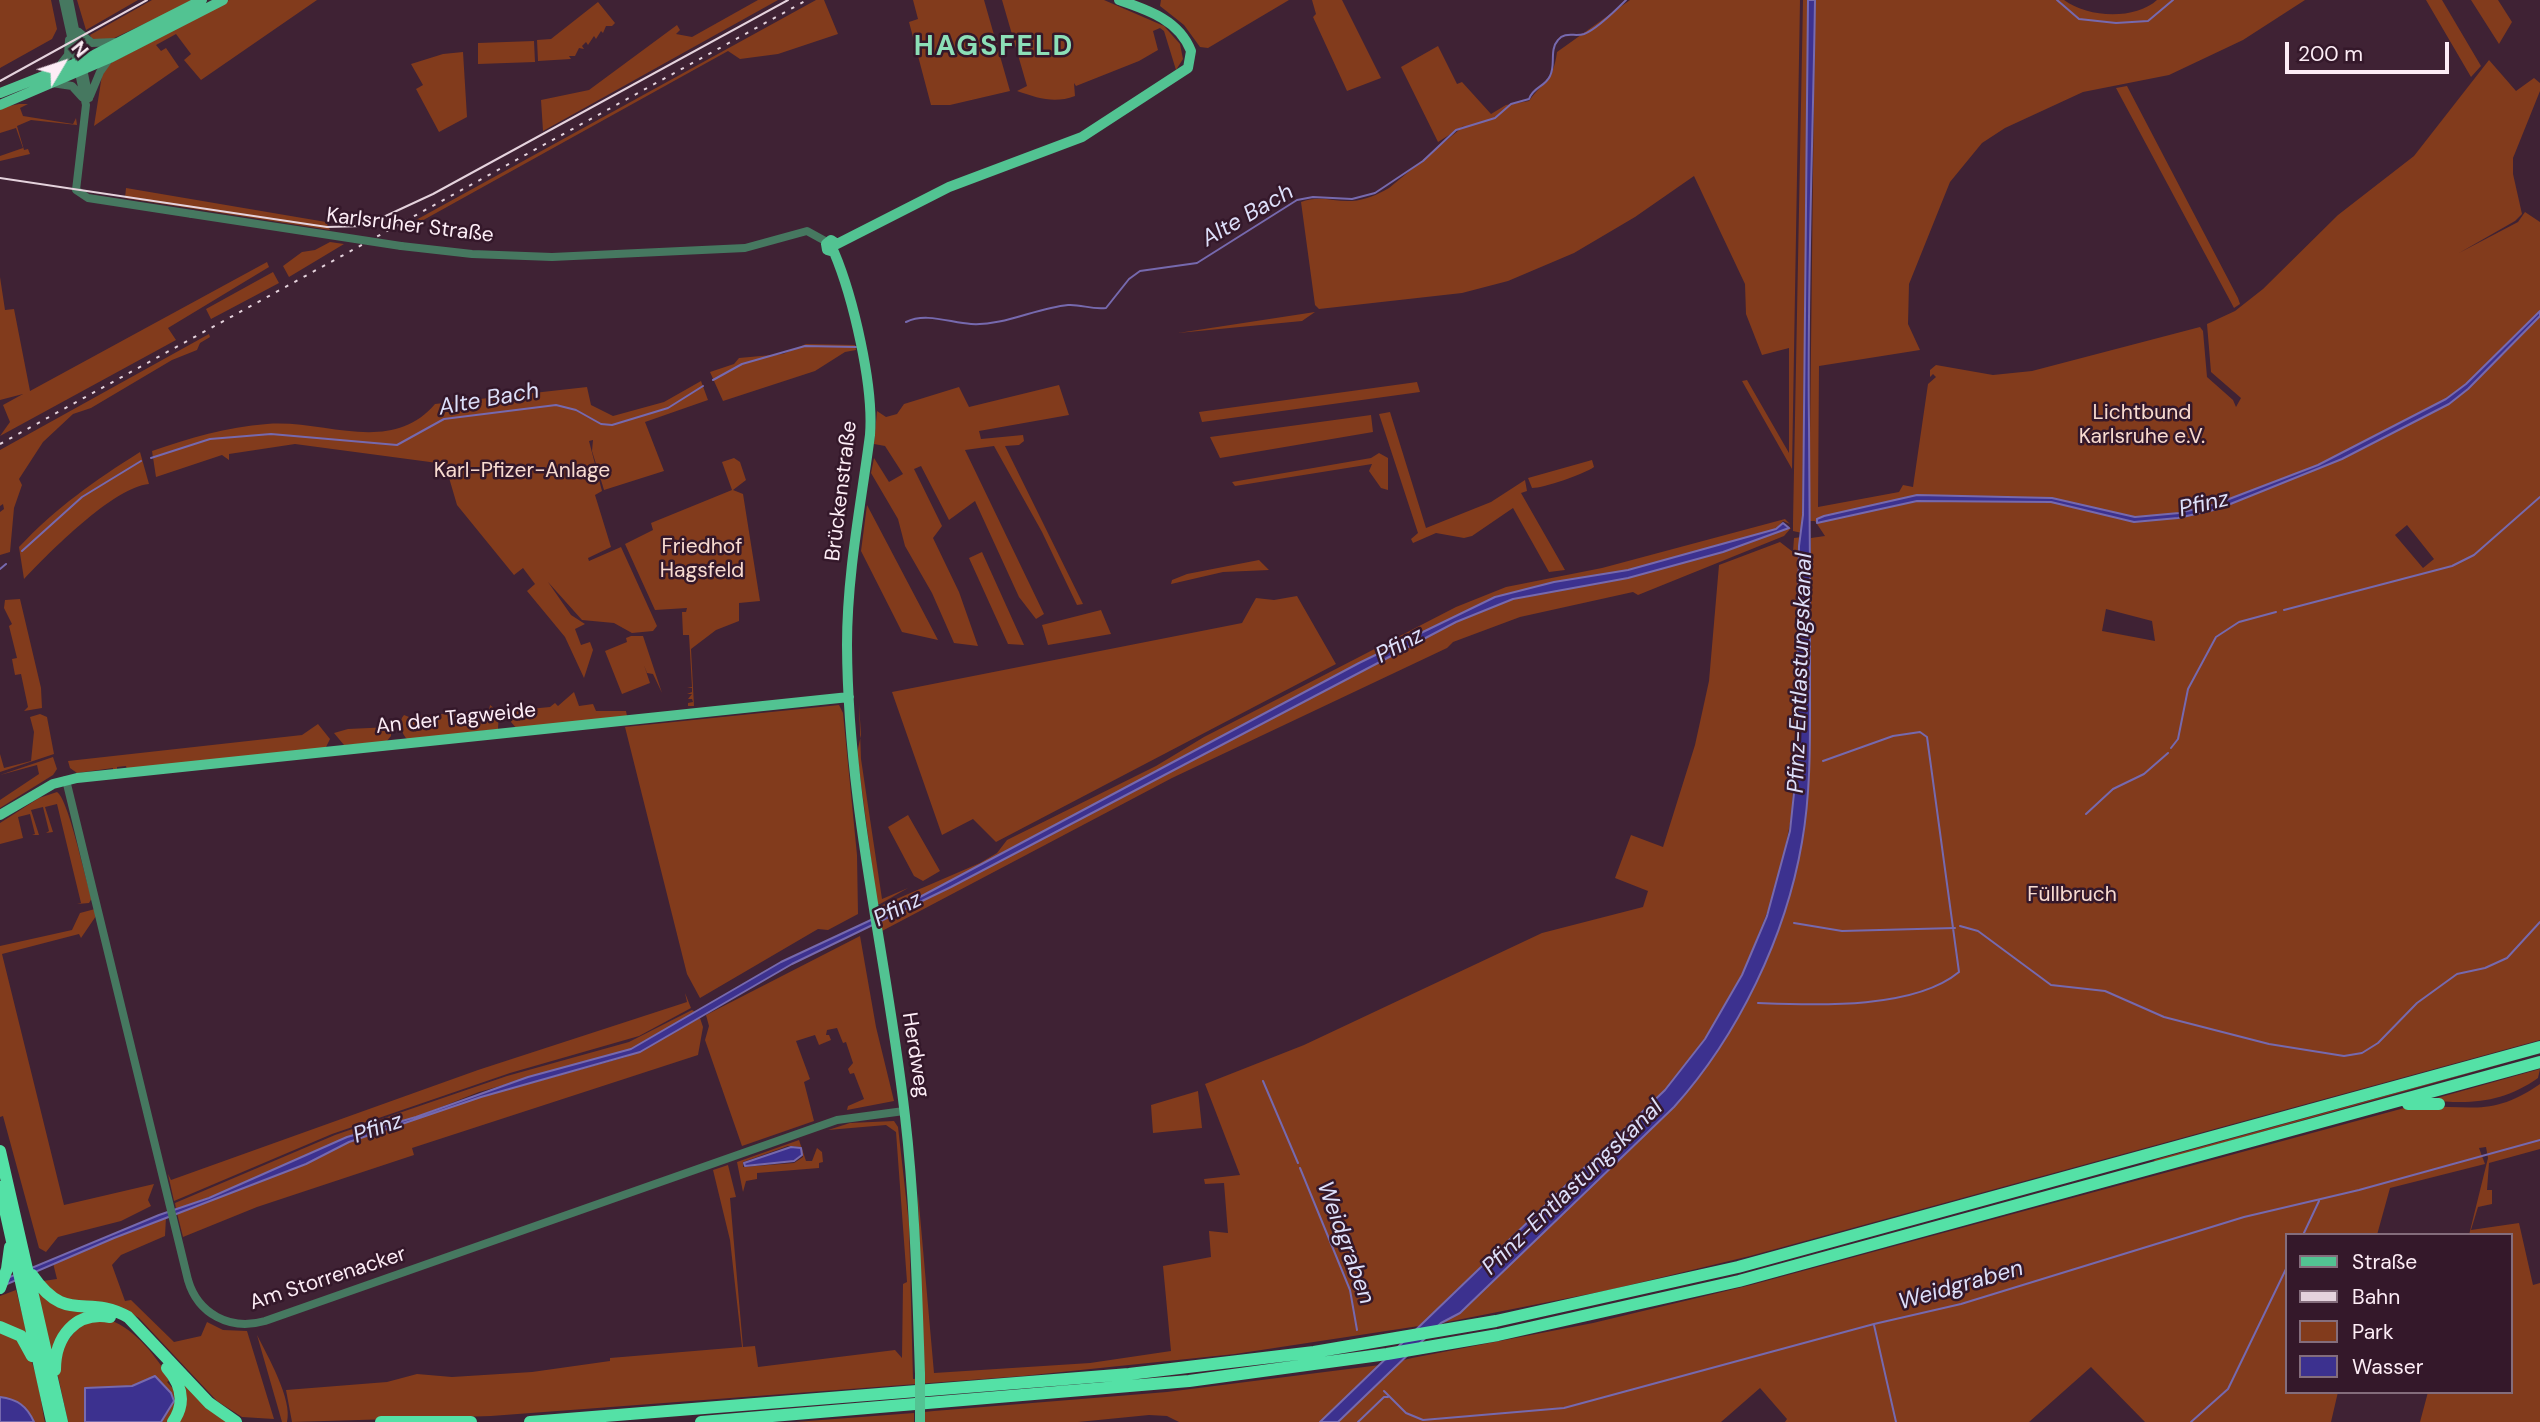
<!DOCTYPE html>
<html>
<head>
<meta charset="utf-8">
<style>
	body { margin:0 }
	#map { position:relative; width:2540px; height:1422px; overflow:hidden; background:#3f2234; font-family:"DM Sans",sans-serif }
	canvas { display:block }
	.legend { position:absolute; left:2285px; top:1233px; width:228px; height:161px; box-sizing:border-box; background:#34182a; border:2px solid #846d7c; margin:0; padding:9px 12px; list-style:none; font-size:21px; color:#fdedf6 }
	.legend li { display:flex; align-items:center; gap:14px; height:35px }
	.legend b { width:35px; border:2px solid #846d7c }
	.north { position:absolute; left:28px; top:28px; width:70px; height:70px; -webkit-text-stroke:5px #34182a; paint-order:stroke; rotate:51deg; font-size:19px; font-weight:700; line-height:28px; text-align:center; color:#fdedf6 }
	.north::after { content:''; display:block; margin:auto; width:24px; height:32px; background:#fdedf6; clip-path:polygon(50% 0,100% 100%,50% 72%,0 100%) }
	.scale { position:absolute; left:2285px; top:42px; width:164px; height:32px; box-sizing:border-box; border:4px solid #fdedf6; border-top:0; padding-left:9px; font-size:21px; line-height:24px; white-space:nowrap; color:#fdedf6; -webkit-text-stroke:5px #34182a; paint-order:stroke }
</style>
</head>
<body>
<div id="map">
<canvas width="2540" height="1422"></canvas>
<ul class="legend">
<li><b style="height:9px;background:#52c392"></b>Straße</li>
<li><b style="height:9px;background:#e5d3dd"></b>Bahn</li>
<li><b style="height:19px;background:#823b1c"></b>Park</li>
<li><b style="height:19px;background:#3c318f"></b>Wasser</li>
</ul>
<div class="north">N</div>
<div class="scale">200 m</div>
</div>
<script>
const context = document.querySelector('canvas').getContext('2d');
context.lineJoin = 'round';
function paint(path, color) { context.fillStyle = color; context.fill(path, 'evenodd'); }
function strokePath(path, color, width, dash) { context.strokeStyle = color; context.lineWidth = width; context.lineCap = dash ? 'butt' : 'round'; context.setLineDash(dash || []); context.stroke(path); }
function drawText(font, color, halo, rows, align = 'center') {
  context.font = font + ' "DM Sans",sans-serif'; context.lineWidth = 5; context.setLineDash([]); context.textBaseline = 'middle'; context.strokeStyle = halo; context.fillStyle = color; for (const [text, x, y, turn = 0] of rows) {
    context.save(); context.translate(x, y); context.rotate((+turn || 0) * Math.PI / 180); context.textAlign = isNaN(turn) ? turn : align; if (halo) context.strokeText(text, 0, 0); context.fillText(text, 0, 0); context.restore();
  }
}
const green = new Path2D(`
	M0 0H51L57 29 52 39 0 68Z
	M77 0H138L86 30Z
	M152 0H195L110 40H92L90 35Z
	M229 0H317L201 80 184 60 191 54 176 34 156 45 161 51 166 48 179 67 94 126 102 75 109 64Z
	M758 0H778L543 131 541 100 589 90 677 25 680 30 676 34 692 37Z
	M816 0H824L838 34 778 54 740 59 728 51 418 223 416 220Z
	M913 0H984L1010 91 950 105H931L909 22 918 19Z
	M1002 0H1104L1164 26 1180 44 1183 59 1176 70 1164 31 1160 28 1153 31 1158 50 1139 61 1076 86 1074 83 1075 96C1054 104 1038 98 1017 91L1027 86Z
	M1161 0H1289L1208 48 1200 47 1184 25 1160 6Z
	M1312 0H1342L1381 78 1347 91 1313 17 1316 14Z
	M1630 0H1800L1792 469 1742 381 1747 380 1789 453V348L1762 355 1746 314 1745 284 1694 176 1635 217 1574 253 1508 281 1462 293 1319 309 1315 305 1301 202C1319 195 1334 202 1352 201 1365 200 1377 195 1389 188L1465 125 1438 142 1401 67 1438 46 1457 84 1462 82 1491 114 1506 105 1529 101C1544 80 1553 82 1557 52Z
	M1803 0H1808L1802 533 1793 531V522Z
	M1815 0H2064C2088 18 2135 20 2157 0H2305L2243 40 2169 75 2083 92 2005 128 1982 143 1950 182 1909 284 1908 324 1920 350 1819 366 1818 507 1899 492 1903 485 1913 487 1928 384 1936 377 1933 374 1930 377V370L1936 365 1993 375 2032 371 2200 327 2203 331 2207 377 2233 400 2236 407 2241 398 2211 372 2207 324 2235 311 2263 289 2338 215 2414 156 2489 60 2516 91 2534 78 2540 83V91L2513 158V174L2522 214 2515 221 2459 253 2518 222 2525 212 2540 222V1040L1750 1256 1609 1290 1442 1323 1460 1313 1686 1093 1727 1034 1756 980 1782 920 1798 860 1807 804 1811 538 1825 536 1815 521H1809ZM2407 525 2434 559 2423 568 2395 535ZM2106 609 2152 621 2155 641 2102 631Z
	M2426 0H2442L2481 66 2471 77Z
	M2471 0H2498L2512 22 2499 44Z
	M598 2 615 23 612 26H606L603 33 601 31 596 39 594 36 588 45 586 42 582 46 584 49 579 48 575 56H569L571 59 538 61 537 40 551 39Z
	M534 41 535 62 478 64V43Z
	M463 52 467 117 439 132 416 89 423 85 411 64 443 54Z
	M2127 86 2238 298 2240 304 2234 308 2116 88Z
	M19 104H28L20 108 23 116 73 124 76 118 77 125 31 120 17 126 24 150 28 149 30 154 0 161V156L23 148 16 128 0 133V108Z
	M126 188 326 222 330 230 125 198Z
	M330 242 344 244 289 277 283 266 302 252 315 250Z
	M267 262 269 267 168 328 176 340 0 436 10 422 3 405 23 394 0 400V277L5 310 14 309 30 391Z
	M273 272 279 283 211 319 206 309Z
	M1315 312 1302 321 1178 333Z
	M209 334 210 337 200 343 197 350 172 360 91 408 73 414 43 442 19 479 22 485 14 508 10 552 0 555V512L4 509 3 504 0 506V450Z
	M806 344 855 345 856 350 845 352 815 371 723 401 710 372 734 364 739 358 783 354Z
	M701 381 708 400 645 422 664 471 604 490 592 451 593 440 589 441 602 491 595 495 611 547 588 558 589 561 621 547 657 626 653 631 632 633 614 623 582 620 548 582 571 615 585 624 575 629 581 645 590 642 593 650 584 678 565 637 527 591 535 584 523 568 514 575 457 505 445 464 295 444 229 454V460L222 455 156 477 152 451C190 438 226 427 267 424 324 419 391 456 435 404L587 387 591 405 613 416 664 402Z
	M1417 382 1420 392 1202 422 1199 412Z
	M1059 385 1069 415 979 431 981 439 1023 435 1024 441 1019 445 1005 446 1083 604 1077 605 1042 532 994 446 965 450 1044 614 1036 619 1019 597 975 501 949 520 921 466 914 469 942 526 933 538 959 592 978 646 954 643 932 593 905 546 898 519 871 473 874 458 889 482 903 474 885 446 874 444 877 411 886 417 897 414 904 404 959 387 969 407Z
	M1390 412 1426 528 1491 502 1525 480 1527 491 1521 493 1565 570 1549 572 1513 508 1472 536 1464 538 1436 533 1413 543 1411 539 1418 533 1379 414Z
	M1371 415 1373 432 1220 458 1210 437Z
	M140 452 149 484C113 487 49 553 24 579L19 547C57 507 94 481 140 452Z
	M1379 453 1388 458V490L1381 488 1369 471 1372 464 1235 486 1232 482 1371 458Z
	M734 458 740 462 746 480 733 490 743 494 760 601 739 603V621L716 630 691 649 694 706H688V703L693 702 692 699H688L692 694H687L692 692V688H687L692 687 689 635H683L682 612H686L687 608 655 610 625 544 653 530 651 523 732 490 722 462Z
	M1592 460 1594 467C1584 474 1544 488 1532 488L1528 478Z
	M867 505 938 640 902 632 861 551Z
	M1785 519 1790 524 1783 521 1776 529 1791 528 1784 536 1638 595 1633 592 1520 617 1453 642 1447 648 1172 778 882 931 878 907 980 863 997 853 1007 840 1156 766 1204 737 1456 607 1506 587 1602 568Z
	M1802 537 1792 814 1777 888 1742 975 1705 1039 1665 1090 1419 1326 1235 1354 1023 1376 491 1416 292 1422 286 1390 387 1382 417 1374 452 1377 532 1372 610 1361V1358L742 1347 730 1240 713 1170 728 1165 736 1197 730 1198 743 1347 755 1346 758 1367 895 1350 902 1358 903 1284 907 1282 896 1132 886 1125 828 1130 850 1123 894 1121 898 1127 909 1224 913 1379 923 1378 918 1193 934 1373 1090 1363 1171 1351 1163 1266 1211 1257 1209 1231 1228 1233 1224 1183 1205 1184 1204 1179 1240 1175 1205 1084 1304 1045 1542 933 1643 907 1648 891 1615 878 1631 835 1663 847 1695 745 1709 681 1719 565 1780 542 1793 552 1794 538Z
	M982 552 1024 645 1008 644 969 558Z
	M1259 560 1269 570 1223 572 1171 584 1172 580 1187 574Z
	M1297 596 1336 664 996 842 973 819 942 835 892 692 1242 623 1256 598 1274 600Z
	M20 599 41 688 42 708 24 711 28 707 21 674 15 675 12 659 17 658 9 626 12 624 4 608 5 600Z
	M1101 610 1111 634 1048 645 1042 625Z
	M631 636H643L662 693 653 674 647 673 644 665 650 683 622 694 605 651 627 642 626 638Z
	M574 692 579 706 593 704 596 711H626L627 716 517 729 511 722 509 711 550 707 555 703 558 706Z
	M859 704 861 759 882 899 908 888 880 904H877L857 753 861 735Z
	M490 705 499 712 498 729 408 740C401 734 398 721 404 715L409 717 489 710Z
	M839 705 843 713 857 855 858 914 828 930 818 929 700 998 687 974 625 727Z
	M40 714 47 717 54 754 0 772V754L4 768 31 761 34 732 30 717Z
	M318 724 330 739 325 749 127 770 126 766 117 767V771H113V768L77 773 70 768 68 761 302 735Z
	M391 727V736L386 742 344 745 334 733 348 729Z
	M53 757 57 769 53 775 0 808V800L39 774 37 765 0 775Z
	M57 792C69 800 85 880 92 898L89 903 77 904 81 903 57 804 45 807 53 832 46 833 49 831 43 807 31 810 39 835H32L35 834 30 814 18 817 23 838 0 844V823L39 798Z
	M908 815 940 871 923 881 914 876 888 827Z
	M95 909 96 916 81 938 79 934 2 954 64 1205 154 1184 148 1200 151 1206 121 1221 58 1237 46 1252 39 1248 3 1116 0 1117V946L72 930 80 913Z
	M860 936 876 1027 894 1101 847 1110 848 1106 864 1099 854 1073 850 1074 848 1069 853 1063 846 1042 843 1043 837 1028 827 1030 826 1035H829L831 1040 819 1045 815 1035 796 1041 810 1079 804 1082 814 1121 742 1146 705 1040 709 1026 706 1015Z
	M685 993 691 1008 639 1036 510 1073 332 1134 174 1201 168 1174 171 1180 478 1070 687 1002Z
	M692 1010 697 1013 631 1049 479 1092 416 1117 347 1137 232 1189 176 1209 175 1203 335 1135 507 1076 629 1042Z
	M700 1018 703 1027 698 1055 412 1148 414 1155 257 1207 183 1237 177 1213 306 1164 349 1142 481 1097 626 1057Z
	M2540 1053 2155 1162 2154 1160Z
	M2540 1069 2538 1078C2504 1102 2471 1105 2430 1100Z
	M2540 1084V1149L2489 1163 2487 1190H2492V1204L2478 1207 2471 1230 2519 1223 2533 1285 2540 1283V1422H2420L2428 1392H2510V1235H2469L2488 1158 2486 1147 2479 1148 2485 1164 2390 1188 2377 1235H2286V1392H2338L2331 1422H2145L2091 1367 2029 1422H1785L1787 1419 1760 1388 1721 1422H1338L1400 1361 1412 1358 1593 1323 1751 1285 2408 1107C2463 1103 2489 1120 2540 1084Z
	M1198 1091 1202 1128 1153 1133 1151 1105Z
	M799 1140 806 1161H812L817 1148 822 1152 823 1162 819 1163V1168L757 1173V1179L746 1181 743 1192 737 1162ZM788 1146 801 1147 803 1157 794 1163 743 1167V1162Z
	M166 1217 165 1236 121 1255 112 1265 125 1301 131 1300 174 1342 201 1336 207 1322 223 1330 247 1331 274 1419 242 1417 217 1401 139 1318C108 1297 94 1308 64 1299 57 1297 49 1287 43 1281L57 1279 53 1263Z
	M16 1290 29 1341 0 1324V1296Z
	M40 1292C70 1318 95 1302 127 1319L210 1408 229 1422H176C182 1412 186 1402 183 1391 177 1369 136 1324 115 1316 85 1304 57 1328 52 1357L38 1294Z
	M110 1320C135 1329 158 1358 170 1380L167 1382 178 1394 169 1422H68L58 1376V1354L81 1323Z
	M0 1330C36 1336 39 1393 45 1422H0Z
	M257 1335C267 1355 293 1400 287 1422H282Z
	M1380 1365 1320 1422H1179L1167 1416 1149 1415 1078 1422H925L924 1412 934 1411 1167 1392Z
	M914 1413V1422H795Z`);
const water = new Path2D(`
	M1808 0H1815C1813 141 1807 283 1809 424 1810 512 1810 599 1810 687 1810 739 1811 791 1802 842 1786 936 1738 1036 1674 1107L1460 1313 1441 1323 1338 1422H1320L1665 1090 1705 1039 1742 975 1767 916 1790 831 1796 774 1799 546 1803 515Z
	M2540 311V316L2468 389 2449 404 2342 459 2218 509 2178 518 2134 522 2051 502 1917 501 1817 523V519L1824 516 1917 495 2052 498 2135 517 2179 513 2216 504 2318 465 2446 399 2466 384Z
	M1783 523 1789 528 1723 552 1628 578 1513 599 1456 622 951 887 792 964 640 1052 481 1097 349 1142 306 1164 114 1238 0 1287V1281L159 1215 209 1198 347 1137 416 1117 528 1077 631 1049 781 962 918 898 1359 663 1495 597 1554 582 1628 570 1776 529Z
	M791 1147 801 1148 802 1155 794 1161 745 1166 744 1163Z
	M155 1376 171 1393 174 1401 161 1422H85V1388L132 1386Z
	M0 1397C17 1399 27 1406 34 1422H0Z`);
const stream = new Path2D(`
	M2057 0 2079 19 2116 23 2148 21 2173 0
	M906 322C926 312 951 323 971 324 1004 326 1036 308 1068 305 1081 304 1092 310 1106 308L1129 279 1140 271 1197 263 1297 200 1313 197 1352 199 1375 193 1423 161 1456 130 1495 118 1511 104 1529 99C1533 87 1545 87 1550 76 1556 65 1549 50 1558 40 1565 31 1575 37 1584 34 1595 30 1617 9 1626 0
	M713 380 742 364 805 346 856 347
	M151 458 210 439 271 434 397 445 444 419 556 405 576 410 601 424 612 425 668 408 703 386
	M22 551 82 497 141 461
	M0 569 6 564
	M2284 610 2452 566 2474 555 2540 497
	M2171 748 2178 739 2188 689 2216 637 2239 622 2276 612
	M2086 814 2113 789 2144 774 2168 753
	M1794 923 1842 931 1955 928
	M1960 926 1978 931 2051 985 2105 991 2164 1017 2269 1044 2344 1056 2362 1053 2378 1043 2417 1003 2457 974 2485 968 2507 958 2540 922
	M1758 1003C1814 1005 1913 1010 1959 972L1927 737 1920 732 1893 736 1823 761
	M1263 1081 1298 1163
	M1300 1168 1350 1290 1357 1330
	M2303 1235 2319 1201
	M1874 1325 1896 1422
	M1384 1391 1406 1413 1423 1420 1564 1408 1874 1324 1961 1304 2244 1217 2359 1190 2540 1140
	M1358 1422 1384 1397H1388
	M2191 1422 2228 1389 2286 1269`);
const minor = new Path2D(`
	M63 0 86 105 76 190 88 198 192 214
	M69 0 89 98
	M79 32 92 43 114 42
	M57 69 68 55 69 40
	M52 83 72 86 82 97
	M90 96 100 72 110 58
	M401 246 472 254 552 257 745 248 807 231 827 242
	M66 780 188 1280C198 1314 230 1331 265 1321L837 1120 904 1111`);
const major = new Path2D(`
	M0 93 84 60 202 0
	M0 105 110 58 223 0
	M837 244 949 187 1082 137 1188 68 1191 51C1179 20 1148 10 1119 0
	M834 252C853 297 874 386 870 435 861 504 847 574 847 645 848 809 887 956 905 1116 915 1202 917 1288 920 1374
	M834 252 827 250 826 244 831 240 837 244
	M0 815 53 784 77 778 849 697`);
const highway = new Path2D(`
	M2408 1104H2439
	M0 1151 62 1422
	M0 1187 52 1422
	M32 1275C67 1326 87 1293 128 1317L209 1403 236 1422
	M0 1288 7 1269 10 1247
	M0 1327 21 1336 32 1356
	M167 1368C182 1385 186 1403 173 1422
	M55 1370C55 1337 75 1311 110 1317
	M381 1422H471
	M530 1422 1129 1374 1314 1352 1496 1321 1738 1267 2540 1047
	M701 1422 1189 1381 1387 1354 1498 1335 1739 1281 2540 1062`);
const tram = new Path2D(`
	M0 81 147 0
	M0 178 327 227 364 226 433 194 788 0`);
const rail = new Path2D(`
	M0 444 807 0`);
const minorBridge = new Path2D(`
	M192 214 401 246`);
const majorBridge = new Path2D(`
	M920 1374V1422`);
const streetNames = [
	["Karlsruher Straße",410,226,7],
	["Brückenstraße",842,491,-83],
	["An der Tagweide",456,719,-6],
	["Herdweg",915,1055,81],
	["Am Storrenacker",328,1279,-18]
];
const parkNames = [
	["Lichtbund",2142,413],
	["Karlsruhe e.V.",2142,437],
	["Karl-Pfizer-Anlage",522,471],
	["Friedhof",702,547],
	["Hagsfeld",702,571],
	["Füllbruch",2072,895]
];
const waterNames = [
	["Alte Bach",1248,216,-30],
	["Alte Bach",489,400,-10],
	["Pfinz",2204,505,-13],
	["Pfinz",1400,646,-28],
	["Pfinz-Entlastungskanal",1801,673,-88],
	["Pfinz",898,910,-27],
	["Pfinz",378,1129,-19],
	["Pfinz-Entlastungskanal",1573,1188,-44],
	["Weidgraben",1345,1243,70],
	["Weidgraben",1961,1286,-16]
];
const districtNames = [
	["HAGSFELD",994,48]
];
paint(green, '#823b1c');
paint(water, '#3c318f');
strokePath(water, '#7669ae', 2);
strokePath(stream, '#7669ae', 2);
strokePath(minor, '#467860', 8);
strokePath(major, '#52c392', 10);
strokePath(highway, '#54e1a6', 12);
strokePath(tram, '#e5d3dd', 2);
strokePath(rail, '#e5d3dd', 2, [3.5, 7]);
strokePath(minorBridge, '#467860', 8);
strokePath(majorBridge, '#52c392', 10);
drawText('21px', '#fdedf6', '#34182a', streetNames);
drawText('21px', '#f8dbd0', '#34182a', parkNames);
drawText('italic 23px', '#dddff9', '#34182a', waterNames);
context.letterSpacing = '2px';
drawText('bold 28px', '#8cdfb7', '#34182a', districtNames);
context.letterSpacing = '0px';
</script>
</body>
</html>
